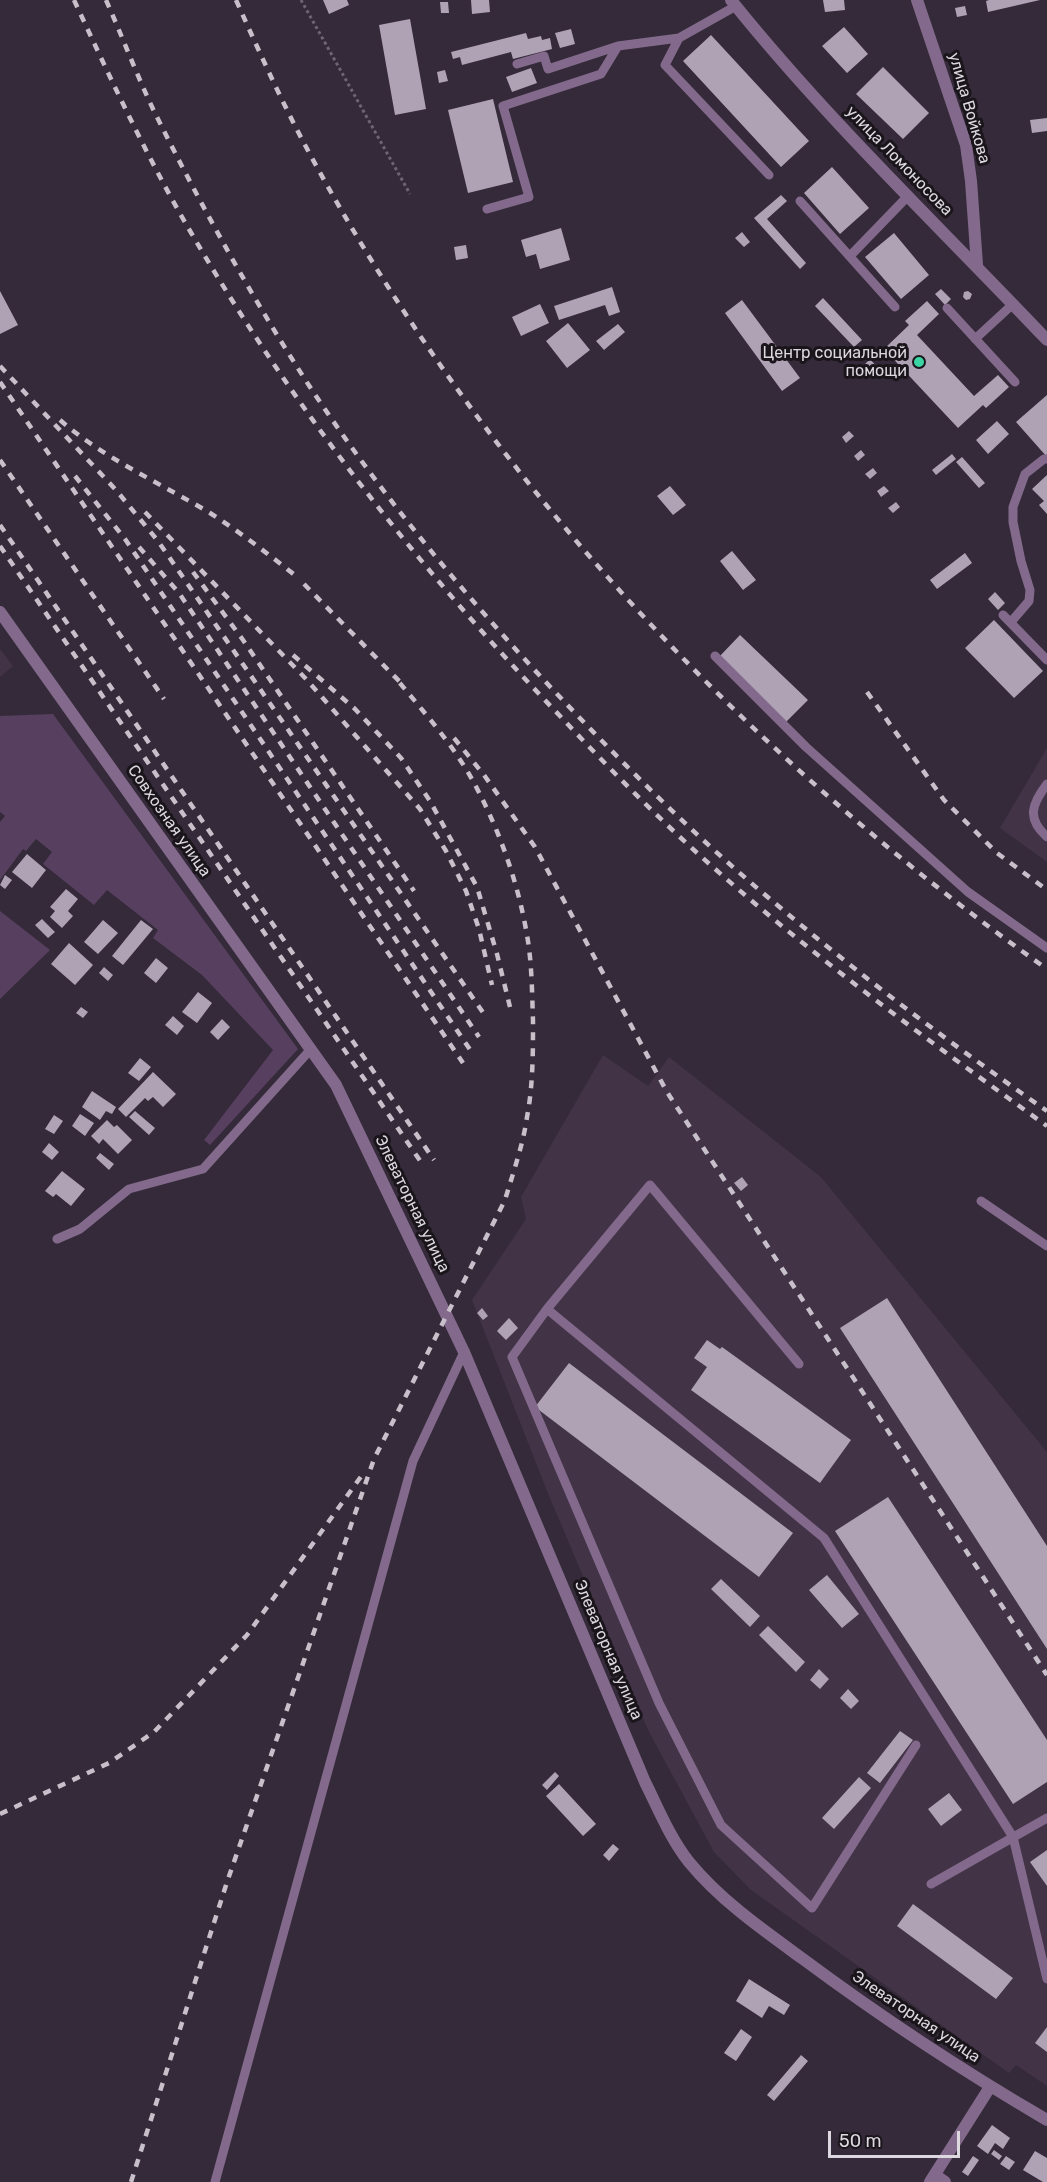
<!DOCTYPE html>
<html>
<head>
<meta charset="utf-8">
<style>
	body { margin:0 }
	#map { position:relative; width:1047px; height:2182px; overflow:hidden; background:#352a39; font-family:Rubik,sans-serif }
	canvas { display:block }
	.scale { position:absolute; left:828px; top:2131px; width:132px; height:27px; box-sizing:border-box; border:3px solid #ddd7e0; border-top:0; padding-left:8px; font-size:18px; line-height:21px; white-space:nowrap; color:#ddd7e0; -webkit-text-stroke:4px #1a151b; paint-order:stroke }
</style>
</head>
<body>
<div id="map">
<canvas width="1047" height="2182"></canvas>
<div class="scale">50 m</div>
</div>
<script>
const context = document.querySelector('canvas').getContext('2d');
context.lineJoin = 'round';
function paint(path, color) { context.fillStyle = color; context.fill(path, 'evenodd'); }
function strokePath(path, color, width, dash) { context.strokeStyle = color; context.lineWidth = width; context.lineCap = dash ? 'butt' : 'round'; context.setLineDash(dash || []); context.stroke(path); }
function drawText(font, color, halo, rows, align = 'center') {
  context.font = font + ' Rubik,sans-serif'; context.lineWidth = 6; context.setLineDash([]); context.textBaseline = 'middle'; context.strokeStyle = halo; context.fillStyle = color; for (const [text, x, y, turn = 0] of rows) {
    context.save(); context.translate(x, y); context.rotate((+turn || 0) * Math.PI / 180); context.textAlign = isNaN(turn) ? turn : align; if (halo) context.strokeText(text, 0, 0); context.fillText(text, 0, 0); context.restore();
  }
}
const built = new Path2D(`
	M0 649 13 666 0 677Z
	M1047 748V862L1000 828Z
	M603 1055 648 1086 669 1057 821 1177 1047 1452V2086L1016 2065 1009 2073 751 1890 714 1852 648 1730 547 1491 472 1300 526 1219 521 1197Z`);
const green = new Path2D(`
	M53 714 298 1049 210 1145 204 1140 273 1050 202 975 153 938 158 930 107 890 94 905 43 864 52 852 36 839 26 851 23 849 0 880V822L5 816 0 812V716Z
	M0 911 50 950 0 999Z`);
const building = new Path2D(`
	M323 0H347L349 5 329 14Z
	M471 0H489L490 12 472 14Z
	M823 0H844L845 10 825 12Z
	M1040 0 988 12 986 1 989 0Z
	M440 2H448L449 13H441Z
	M965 6 967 15 957 17 955 8Z
	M410 19 426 109 395 115 379 25Z
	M844 27 868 54 847 73 822 46Z
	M571 29 575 44 560 48 555 33Z
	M526 33 528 39 541 36 542 40 550 38 552 49 513 59 511 52 462 65 460 57 453 59 451 52Z
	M711 35 809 141 781 167 683 61Z
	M883 67 929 113 903 139 856 94Z
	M531 68 537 83 512 92 506 77Z
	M445 70 448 81 439 83 437 72Z
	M493 99 513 182 468 193 448 110Z
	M1047 118V131L1032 133 1030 120Z
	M832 167 869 208 840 234 804 193Z
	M781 195 787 201 767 219 806 263 800 269 754 218Z
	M561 228 570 260 540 269 536 254 526 257 521 240Z
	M742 232 750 242 744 247 735 238Z
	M894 233 929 275 901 299 865 257Z
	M466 245 468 258 456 260 454 247Z
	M612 287 620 312 609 316 605 305 559 320 554 306Z
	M941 289 951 299 945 305 935 294Z
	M0 291 18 325 0 334Z
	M968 291 972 294 970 299 966 300 963 297 964 292Z
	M823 298 862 340 854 347 815 306Z
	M742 300 800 378 782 391 725 313Z
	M927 301 939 314 917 335 974 396 998 375 1009 387 986 408 983 405 958 428 884 349 909 325 905 321Z
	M540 304 549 323 521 336 512 317Z
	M568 323 590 350 567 368 546 341Z
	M618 324 625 332 604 350 596 341Z
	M870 359 878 368 873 373 865 364Z
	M1047 395V457L1016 422Z
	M997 421 1009 434 988 454 976 440Z
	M849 431 854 436 846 443 842 437Z
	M861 450 865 455 858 461 854 456Z
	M952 454 956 459 936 475 932 470Z
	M962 457 985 483 979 488 956 462Z
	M873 468 877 473 870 479 865 474Z
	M1047 475V514L1039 505 1044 501 1032 489Z
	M670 486 686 505 673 515 657 496Z
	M884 486 889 491 881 497 877 491Z
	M896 502 900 507 893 513 888 508Z
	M732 551 756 580 743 590 720 561Z
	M965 553 972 563 937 589 930 580Z
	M995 592 1005 603 998 610 988 599Z
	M994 620 1043 671 1014 698 965 648Z
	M740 635 808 700 786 722 719 657Z
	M27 854 46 870 32 888 12 872Z
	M5 875 12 880 5 889 0 885Z
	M66 889 78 899 68 911 73 916 62 928 50 917 55 911 50 907Z
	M42 919 55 932 48 938 35 925Z
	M103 920 118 933 98 954 84 942Z
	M141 920 153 929 123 965 112 956Z
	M69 943 93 965 75 985 51 964Z
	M156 958 168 968 156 983 144 973Z
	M104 967 113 975 108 981 99 973Z
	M198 992 212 1003 197 1023 182 1012Z
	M81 1007 88 1012 83 1018 76 1013Z
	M173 1016 184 1026 177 1035 165 1025Z
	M222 1019 230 1027 218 1040 210 1032Z
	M140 1058 151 1067 139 1081 128 1073Z
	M153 1072 176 1094 163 1107 153 1097 148 1101 145 1098 126 1117 118 1109Z
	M92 1091 116 1107 112 1114 106 1111 100 1120 82 1107Z
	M135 1111 155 1128 149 1135 129 1117Z
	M80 1114 94 1123 85 1136 72 1126Z
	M54 1115 63 1121 54 1134 45 1129Z
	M107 1120 114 1127 117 1125 132 1140 118 1154 103 1139 99 1144 91 1136Z
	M49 1143 59 1152 52 1160 42 1152Z
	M100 1153 114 1164 109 1170 96 1158Z
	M62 1171 85 1189 71 1206 56 1194 53 1197 45 1191Z
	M742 1177 748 1185 741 1191 734 1183Z
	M887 1298 1047 1546V1649L840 1328Z
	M482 1308 488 1316 483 1320 477 1313Z
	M509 1318 518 1328 506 1340 497 1331Z
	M707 1340 720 1349 722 1347 851 1440 820 1483 691 1390 707 1367 694 1358Z
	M569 1363 793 1533 759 1577 535 1407Z
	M888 1497 1047 1740V1782L1013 1804 835 1531Z
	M827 1575 859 1614 842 1628 809 1590Z
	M721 1579 760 1616 750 1627 711 1589Z
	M768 1626 805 1662 796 1672 759 1635Z
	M819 1669 829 1679 820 1689 810 1680Z
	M848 1689 859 1701 851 1709 840 1698Z
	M900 1731 913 1740 880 1783 867 1773Z
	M555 1772 559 1776 547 1790 542 1785Z
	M859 1777 871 1788 834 1829 822 1818Z
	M559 1784 596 1824 583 1836 546 1796Z
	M949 1793 962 1810 941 1826 928 1809Z
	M613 1844 619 1849 609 1861 603 1855Z
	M1047 1850V1886L1030 1862Z
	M913 1904 1013 1978 996 1999 897 1926Z
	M749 1979 790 2005 784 2015 769 2006 762 2018 736 2001Z
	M1047 2027V2052L1035 2043Z
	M741 2029 752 2037 736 2061 724 2053Z
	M801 2055 808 2061 774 2101 767 2095Z
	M992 2125 1010 2138 1003 2149 995 2143 988 2154 977 2146Z
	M994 2150 1002 2156 999 2160 991 2154Z
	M1035 2151 1047 2158V2182H1043L1023 2170Z
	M973 2156 979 2160 968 2176 962 2172Z
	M1006 2156 1015 2162 1009 2170 1000 2164Z`);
const path = new Path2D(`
	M301 0 410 194`);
const service = new Path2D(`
	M679 38 665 65 769 175
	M517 64 544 56 548 69 618 46 679 38 736 6
	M800 201 895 307
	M487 209 529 197 503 106 601 74 618 46
	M850 256 908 196
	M947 308 1015 382
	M975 339 1013 304
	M1003 615 1047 660
	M1011 622 1029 601 1030 590 1021 561 1013 522V507L1025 474 1044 459H1047
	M715 656 806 747 968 892 1047 948
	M1047 784C1032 804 1026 818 1047 837
	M981 1201 1047 1246
	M57 1239 80 1229 129 1189 203 1169 311 1049
	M547 1309 650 1185 799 1364
	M916 1745 812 1908 721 1825 659 1703 512 1357 547 1309 824 1538 1013 1837 1047 1979
	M931 1884 1047 1818
	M215 2182 413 1461 464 1352`);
const minor = new Path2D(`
	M731 0C828 121 941 228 1047 340
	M917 0 966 145 971 181 977 265
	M935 2175 945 2182
	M930 2182 990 2087`);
const tertiary = new Path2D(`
	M0 612 336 1085 464 1352 645 1782C658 1808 670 1838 689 1862 720 1900 763 1930 803 1959 881 2017 963 2071 1047 2120`);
const rail = new Path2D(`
	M74 0C107 71 140 142 178 210 283 395 414 564 561 717 604 763 648 808 695 851 805 951 926 1039 1047 1126
	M106 0C122 36 136 73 153 109 200 204 252 298 310 387 388 505 479 613 577 715 640 781 705 845 776 904 863 978 954 1046 1047 1111
	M236 0C258 49 280 98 305 145 481 474 743 754 1047 969
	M0 366 116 490 158 541 484 1014
	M0 382 463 1063
	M60 420C105 459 160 483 210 513 240 532 268 554 296 576
	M0 460 164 699
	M75 476 125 539 473 1054
	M145 512 306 679 420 809 446 851 466 891 479 929 492 985
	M0 525 434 1160
	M0 546 423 1165
	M139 547 179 593 479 1037
	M193 572 243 640 414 891
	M304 584 400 682
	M293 655 355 709 401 758 430 801 477 887 497 954 510 1007
	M867 692 944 800 997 853 1047 890
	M454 738 484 775 535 847 667 1092 1047 1675
	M0 1814 109 1763 154 1732 247 1635 365 1471
	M131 2182 227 1882 374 1459 505 1200C513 1173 523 1145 527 1117 533 1086 533 1053 533 1021 532 993 532 963 527 935 518 882 499 829 473 781 452 743 422 710 394 676`);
const markers = [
	[919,362,6,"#3ad4a5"]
];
const streetNames = [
	["улица Войкова",969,108,74],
	["улица Ломоносова",899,161,46],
	["Совхозная улица",169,821,55],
	["Элеваторная улица",412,1204,64],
	["Элеваторная улица",608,1650,67],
	["Элеваторная улица",916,2017,34]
];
const poiNames = [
	["Центр социальной",907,353],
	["помощи",907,371]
];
paint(built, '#423347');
paint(green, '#573f5f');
paint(building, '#afa2b4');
strokePath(path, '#6e6572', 3, [3, 3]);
strokePath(service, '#836a8c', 9);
strokePath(minor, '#836a8c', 12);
strokePath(tertiary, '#836a8c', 12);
strokePath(rail, '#c7c0ca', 4.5, [8, 8]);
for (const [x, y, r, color] of markers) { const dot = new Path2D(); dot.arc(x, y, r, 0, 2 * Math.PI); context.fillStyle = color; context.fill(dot); strokePath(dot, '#1a151b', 2); }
drawText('16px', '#ddd7e0', '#1a151b', streetNames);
drawText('16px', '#ddd7e0', '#1a151b', poiNames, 'right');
</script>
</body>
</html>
